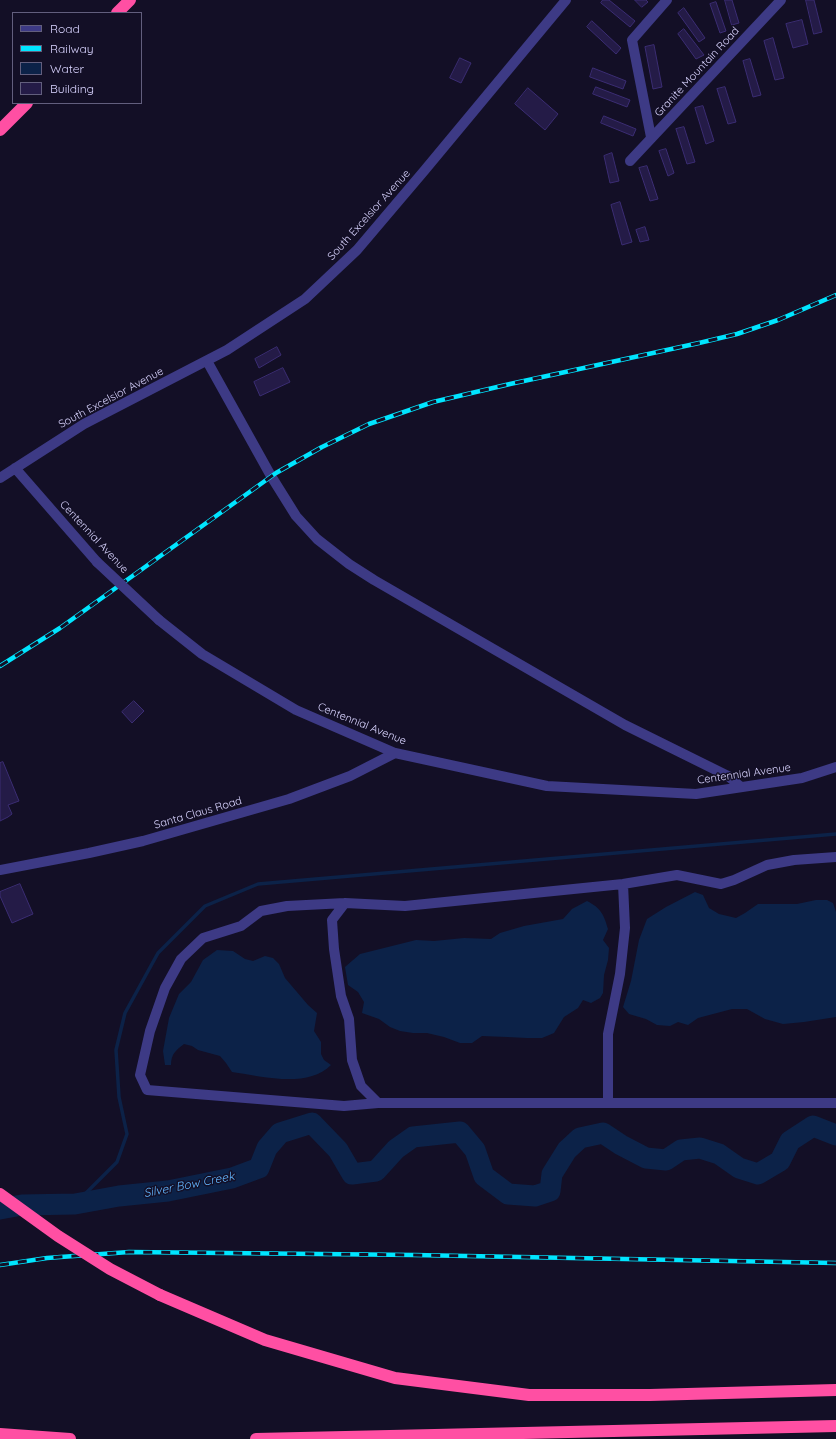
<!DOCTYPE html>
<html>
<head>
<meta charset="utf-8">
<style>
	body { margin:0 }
	#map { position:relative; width:836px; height:1439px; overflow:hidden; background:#130f26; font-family:Quicksand,sans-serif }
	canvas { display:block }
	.legend { position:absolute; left:12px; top:12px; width:130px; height:92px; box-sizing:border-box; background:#130f26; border:1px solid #625e7d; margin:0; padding:5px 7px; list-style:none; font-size:12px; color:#d9d4ff }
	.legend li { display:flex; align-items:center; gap:8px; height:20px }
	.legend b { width:20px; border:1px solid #625e7d }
</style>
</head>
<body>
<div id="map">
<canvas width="836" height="1439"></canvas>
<ul class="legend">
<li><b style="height:5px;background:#3d3a85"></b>Road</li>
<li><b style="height:5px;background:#00e5ff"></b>Railway</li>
<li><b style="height:11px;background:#0c2248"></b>Water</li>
<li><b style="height:11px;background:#241b47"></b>Building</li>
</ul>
</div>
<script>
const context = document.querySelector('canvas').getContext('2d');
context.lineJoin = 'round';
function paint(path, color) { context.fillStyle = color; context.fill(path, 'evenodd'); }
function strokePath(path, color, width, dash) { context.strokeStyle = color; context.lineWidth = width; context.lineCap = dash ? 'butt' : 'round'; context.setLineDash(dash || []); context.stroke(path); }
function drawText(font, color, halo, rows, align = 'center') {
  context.font = font + ' Quicksand,sans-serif'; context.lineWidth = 3; context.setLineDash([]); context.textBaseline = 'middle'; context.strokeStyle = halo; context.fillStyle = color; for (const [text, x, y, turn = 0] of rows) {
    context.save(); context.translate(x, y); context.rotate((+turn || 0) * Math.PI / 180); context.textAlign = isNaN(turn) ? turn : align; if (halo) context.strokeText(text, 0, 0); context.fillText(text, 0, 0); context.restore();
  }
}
const water = new Path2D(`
	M695 892 703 895 709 908 719 914 736 918 745 913 758 904H797L816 900H827L833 903 836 912V1017L804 1022 783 1024 765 1019 747 1009H732L698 1018 688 1025 678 1022 670 1026 657 1025 646 1019 629 1014 623 1007 631 981 639 940 647 919 666 907Z
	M587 901C601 908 604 915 608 929L603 940 609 948 608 960 604 975 603 993 600 998 591 1003 583 1000 578 1008 564 1017 554 1033 542 1038H527L507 1037 482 1036 472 1043H460L444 1037 427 1033H413L400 1031 390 1027 379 1019 362 1013 364 1002 358 992 348 985 345 967 360 954 416 940 434 941 464 938 491 939 500 933 524 926 563 919 572 909Z
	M217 950 233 951 245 959 253 961 265 956 273 958 279 964 285 978 308 1005 317 1013 314 1031 321 1042V1054L324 1060 331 1065C307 1089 262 1076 232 1072L226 1063 220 1056 198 1050 192 1046 184 1044C176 1050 171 1054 171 1065H165L163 1051 169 1018 179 994 191 982 203 960Z`);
const stream = new Path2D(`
	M75 1204 117 1162 127 1134 119 1097 116 1050 125 1013 158 953 205 906 258 884 836 834`);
const river = new Path2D(`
	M0 1209 22 1205 75 1204 119 1196 168 1191 232 1178 259 1168 267 1148 280 1133 312 1123 338 1150 352 1174 376 1171 396 1149 413 1137 460 1132 475 1150 484 1176 508 1194 535 1196 550 1191 552 1174 567 1150 580 1138 603 1133 621 1145 646 1158 666 1160 681 1150 700 1148 719 1154 739 1168 758 1174 780 1161 790 1141 813 1126 836 1135`);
const building = new Path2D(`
	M603 0H609L635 21 630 27 601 3Z
	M635 0H646L648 2 642 7Z
	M725 0H732L739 23 732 25Z
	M806 0H814L822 32 814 34Z
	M716 2 726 31 720 33 710 4Z
	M684 8 705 38 699 42 678 13Z
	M802 20 808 44 793 48 786 24Z
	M592 21 621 48 616 54 587 27Z
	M684 29 704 55 696 59 678 34Z
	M773 38 784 78 775 80 764 41Z
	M654 45 662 87 653 89 645 47Z
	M460 58 471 63 461 83 450 78Z
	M750 59 761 95 753 97 743 61Z
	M593 68 626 81 623 89 590 77Z
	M596 87 630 100 627 107 593 94Z
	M725 87 736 122 728 124 717 89Z
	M528 88 558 114 545 130 515 104Z
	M703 106 714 141 706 144 695 108Z
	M604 116 636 129 633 136 601 123Z
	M684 127 695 162 687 164 676 129Z
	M666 149 674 173 668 176 659 151Z
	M612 153 619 181 610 183 604 156Z
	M647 166 658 199 650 201 639 168Z
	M620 202 632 242 622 245 611 205Z
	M645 227 649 240 640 242 636 230Z
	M277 347 281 355 259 368 255 359Z
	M283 368 290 382 260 396 254 382Z
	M134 701 144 711 132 723 122 712Z
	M3 762 19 801 8 805 12 814 8 817 0 821V763Z
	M20 884 33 914 12 923 0 896V892Z`);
const minor = new Path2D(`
	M651 137 632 40 667 0
	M630 161 781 0
	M207 361 271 476 296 516 317 539 349 564 374 580 625 725 728 776 741 787
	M15 468 97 562
	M0 478 84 424 227 350 305 299 357 250 424 171 566 0
	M159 620 202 654 296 710 395 753 547 786 696 794 802 778 836 767
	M836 857 794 860 767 865 734 880 721 884 677 875 623 884 405 906 345 903 287 906 261 911 241 926 203 938 181 959 165 988 150 1031 140 1075 147 1090 344 1106 378 1103H836
	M0 870 89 853 143 841 289 799 350 776 395 753
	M345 903 332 920 334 949 341 996 349 1019 352 1060 361 1086 378 1103
	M608 1102V1034L620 974 625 928 623 884`);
const highway = new Path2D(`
	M117 13 130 0
	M0 130 27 103
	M160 1295 265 1340 395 1378 529 1395H650L836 1390
	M0 1434 70 1439
	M256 1439 836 1426`);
const rail = new Path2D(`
	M0 666 60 628 276 473 322 447 369 424 433 402 510 384 699 343 737 334 778 320 836 295
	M0 1265 47 1258 129 1252 414 1255 836 1263`);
const minorBridge = new Path2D(`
	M97 562 159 620`);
const highwayBridge = new Path2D(`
	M0 1194 58 1236 110 1269 160 1295`);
const streetNames = [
	["Granite Mountain Road",697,72,-47],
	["South Excelsior Avenue",369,215,-48],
	["South Excelsior Avenue",111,398,-28],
	["Centennial Avenue",94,537,47],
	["Centennial Avenue",362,724,22],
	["Centennial Avenue",744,774,-8],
	["Santa Claus Road",198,813,-16]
];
const waterNames = [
	["Silver Bow Creek",189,1185,-11]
];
paint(water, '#0c2248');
strokePath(stream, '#0c2248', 3.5);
strokePath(river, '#0c2248', 21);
paint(building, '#241b47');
strokePath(building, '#3b2d73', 1);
strokePath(minor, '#3d3a85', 10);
strokePath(highway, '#ff4fa3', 12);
strokePath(rail, '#00e5ff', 4.5);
strokePath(rail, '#130f26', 3, [9]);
strokePath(minorBridge, '#3d3a85', 10);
strokePath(highwayBridge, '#ff4fa3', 12);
drawText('11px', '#d9d4ff', '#130f26', streetNames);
drawText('italic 12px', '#62b6ff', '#130f26', waterNames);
</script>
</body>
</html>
